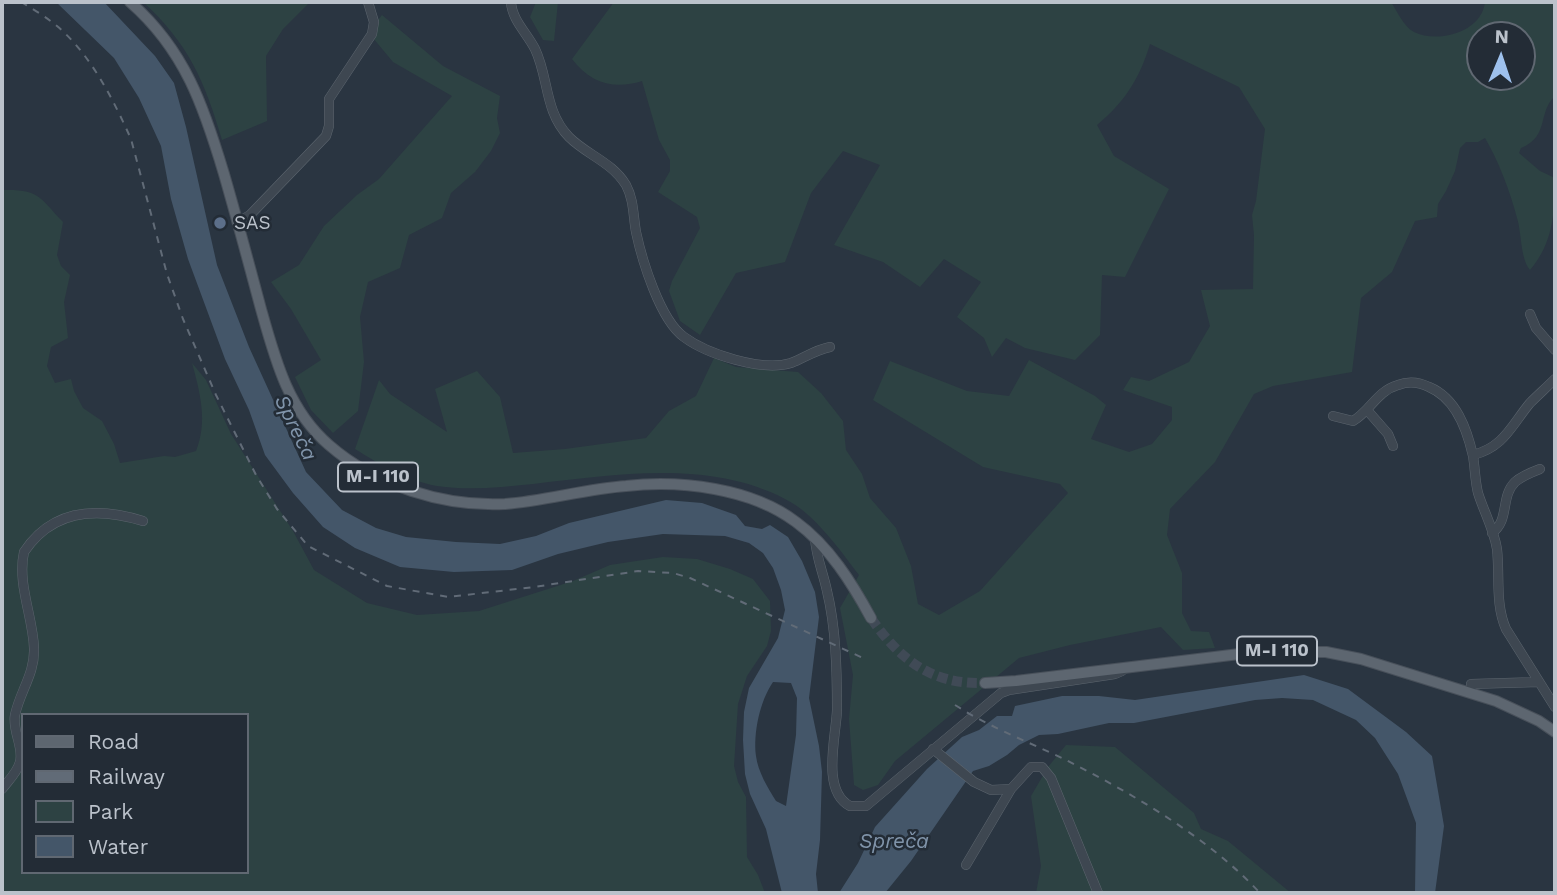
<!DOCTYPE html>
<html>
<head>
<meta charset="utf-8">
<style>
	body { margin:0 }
	#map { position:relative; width:1557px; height:895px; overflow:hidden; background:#2a3541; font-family:"Work Sans",sans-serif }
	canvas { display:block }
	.frame { position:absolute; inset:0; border:4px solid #bbc2cb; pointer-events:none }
	.legend { position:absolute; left:21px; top:713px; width:228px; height:161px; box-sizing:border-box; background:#232c36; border:2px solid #606872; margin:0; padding:9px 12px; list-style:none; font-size:21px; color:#bbc2cb }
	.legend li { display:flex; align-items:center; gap:14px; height:35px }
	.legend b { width:35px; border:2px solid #606872 }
	.north { position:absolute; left:1466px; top:21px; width:70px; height:70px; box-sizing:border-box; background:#232c36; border:2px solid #606872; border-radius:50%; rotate:2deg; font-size:19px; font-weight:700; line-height:28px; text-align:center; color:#bbc2cb }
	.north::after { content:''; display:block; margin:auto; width:24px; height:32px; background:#9ec1ed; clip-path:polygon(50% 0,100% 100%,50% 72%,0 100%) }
</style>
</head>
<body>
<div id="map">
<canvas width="1557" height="895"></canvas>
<div class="frame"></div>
<ul class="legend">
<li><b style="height:9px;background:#5d6670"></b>Road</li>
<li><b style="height:9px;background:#616b77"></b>Railway</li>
<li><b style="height:19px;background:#2d4243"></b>Park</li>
<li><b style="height:19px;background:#445669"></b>Water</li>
</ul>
<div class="north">N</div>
</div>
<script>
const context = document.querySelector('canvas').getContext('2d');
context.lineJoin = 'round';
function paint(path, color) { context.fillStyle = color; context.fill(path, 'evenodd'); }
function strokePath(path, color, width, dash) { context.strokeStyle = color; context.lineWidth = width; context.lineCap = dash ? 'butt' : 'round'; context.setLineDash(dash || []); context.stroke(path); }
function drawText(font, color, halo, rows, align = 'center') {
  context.font = font + ' "Work Sans",sans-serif'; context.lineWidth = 5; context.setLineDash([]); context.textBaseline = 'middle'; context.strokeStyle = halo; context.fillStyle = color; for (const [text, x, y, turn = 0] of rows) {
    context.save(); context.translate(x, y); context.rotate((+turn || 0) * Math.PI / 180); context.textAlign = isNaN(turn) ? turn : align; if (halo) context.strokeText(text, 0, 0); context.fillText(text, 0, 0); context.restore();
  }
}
const green = new Path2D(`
	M143 2H310L283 29 266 56 267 121 222 140C205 82 189 44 143 2Z
	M536 2H558L554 41 543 40 530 17Z
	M614 2H1391C1397 11 1404 27 1414 32 1438 44 1482 32 1485 2H1555V96C1537 113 1550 136 1521 148L1519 153 1540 171 1555 178C1555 213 1553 243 1530 270 1520 258 1522 234 1517 218 1510 191 1499 162 1485 138L1478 142H1466L1460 148 1455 171 1446 191 1438 204 1437 217 1415 221 1392 272 1361 298 1352 372 1273 386 1254 394 1215 462 1170 509 1167 535 1182 573V613L1191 631 1209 632 1215 648 1183 650 1161 627 1070 645 1019 658 895 761 878 785 863 790 854 785 849 719 853 675 840 608 859 575C840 550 814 513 785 499 708 459 615 475 533 484 501 487 470 491 437 486 408 481 379 464 355 449L379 380 390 394 447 432 435 389 477 371 500 397 513 453 565 449 646 438 669 411 696 396 714 358 736 367 798 372 821 393 843 421 846 450 862 474 870 498 896 528 911 566 918 604 939 615 980 591 1068 493 1060 484 983 467 873 400 890 361 967 391 1009 396 1029 360 1095 396 1106 405 1091 439 1129 452 1152 444 1172 420V407L1123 390 1131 377 1149 381 1189 362 1210 326 1201 290 1253 289 1254 235 1252 215 1256 201 1265 129 1239 87 1150 44C1140 78 1124 103 1097 125L1114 156 1169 189 1125 277 1102 275 1100 335 1075 360 1025 348 1006 338 992 357 984 338 957 317 981 282 944 259 920 287 883 262 834 245 880 165 843 151 811 193 785 262 736 273 700 335 680 321 669 291 672 281 700 228 697 217 658 192 670 171V160L659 140 642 81C614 90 590 83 572 59ZM1480 35H1522V77H1480Z
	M382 15 443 66 500 96 497 118 500 133 491 151 475 172 451 193 442 218 409 235 400 268 368 282 360 317 364 362 358 411 333 433 311 410 295 377 321 360 291 309 271 282 299 265 324 226 357 195 379 179 452 96 393 62 368 32Z
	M2 190C40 189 39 197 63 222L57 255 61 266 70 275 64 302 68 338 51 347 47 366 55 383 71 379 74 391 83 408 102 421 114 444 120 463 164 456 175 457 196 451C208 422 200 392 192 363L206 380 231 434 293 531 314 570 367 603 417 615 479 611 573 581 610 565 663 557 697 559 730 569 753 579 770 601 771 631 767 646 747 676 738 704 734 766 738 782 746 797 747 857 758 875 765 893H2ZM23 715H247V872H23Z
	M1066 745 1115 747 1194 813 1201 829 1228 841 1291 893H1036L1041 866 1031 796 1048 767Z`);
const water = new Path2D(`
	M56 2H104L155 56 174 83 186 127 217 265 249 347 306 472 342 510 376 528 406 537 456 542 500 544 536 536 569 523 666 500 702 503 736 515 745 526 762 529 770 525 788 537 802 561 815 592 819 617 809 698 819 746 822 772 820 840 816 874 818 893H782L766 829 750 794 745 774 743 740 744 712 749 688 778 638 785 610 781 590 773 568 763 553 749 543 725 536 663 534 608 542 558 554 512 570 454 572 400 567 355 548 323 527 293 493 265 455 249 410 225 359 188 259 171 199 161 146 139 98 114 58ZM773 682 791 683 797 698 796 735 786 806 776 801C768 788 758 772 756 756 753 733 760 701 773 682Z
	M1304 675 1348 689 1406 732 1432 756 1444 826 1435 893H1415L1416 823 1398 774 1375 738 1356 720 1313 700 1282 698 1255 700 1134 723H1109L1058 734 1039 735 1019 745 1007 755 989 766 973 771 911 861 885 893H839L858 863 875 827 927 769 962 737 979 730 997 716H1012L1015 706 1062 696H1099L1135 700Z`);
const majorTunnel = new Path2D(`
	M871 618C900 660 932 685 985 683`);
const minor = new Path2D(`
	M511 2C512 20 527 33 535 49 549 78 544 111 569 137 587 155 612 162 626 185 634 200 633 215 636 232 642 260 660 320 684 337 707 354 762 372 791 363 804 358 815 350 830 347
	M238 222 250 215 326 136 329 126V99L372 34 374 22 368 2
	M1530 314 1536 328 1555 350
	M1367 410 1388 434 1393 446
	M1333 416 1353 421C1371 410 1377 391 1398 385 1408 381 1419 382 1429 387 1456 398 1467 429 1473 456 1475 468 1475 481 1478 493 1484 512 1494 530 1497 549 1500 576 1495 604 1506 629L1555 707
	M1473 455C1504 447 1511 426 1530 403 1538 395 1547 387 1555 379
	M1492 533C1510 520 1500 497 1515 482 1522 476 1532 472 1540 469
	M815 538C816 557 823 572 827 591 836 628 837 671 837 710 836 737 821 791 850 806H866L1001 693 1009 690 1115 674 1122 671 1123 668
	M1471 693V684L1539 682
	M933 749 974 782 991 790 1011 789
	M2 789C8 781 17 773 20 762 24 747 12 731 15 715 20 691 35 674 34 648 33 617 17 584 24 552 53 508 98 507 143 521
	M966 865 1011 789 1031 767H1042L1051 778 1098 893`);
const major = new Path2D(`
	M130 2C185 50 204 107 224 174 237 219 249 264 261 309 275 359 288 410 329 445 376 486 444 507 505 504 545 501 585 489 626 486 681 480 751 488 796 522 829 546 852 583 871 618
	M985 683 1016 681 1256 652H1326L1361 659 1496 701 1539 721 1555 732`);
const rail = new Path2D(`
	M21 2C33 9 46 17 57 26 91 55 113 99 131 139L167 274 183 319 216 395 256 475 277 509 308 546 387 586 448 597 534 587 638 571 673 573 690 578 865 659
	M955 705C989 727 1029 742 1066 760 1133 794 1209 838 1260 893`);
const markers = [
	[220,223,7,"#5c6f8a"]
];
const shields = [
	[378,477,80],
	[1277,651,80]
];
const shieldNames = [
	["M-I 110",378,477],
	["M-I 110",1277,651]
];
const poiNames = [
	["SAS",234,223]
];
const waterNames = [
	["Spreča",295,428,64],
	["Spreča",894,842]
];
paint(green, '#2d4243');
paint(water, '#445669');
strokePath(majorTunnel, '#404a56', 10, [10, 5]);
strokePath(minor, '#5c656e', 10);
strokePath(major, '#48505a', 12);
strokePath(minor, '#3e4751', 9);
strokePath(major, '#5d6670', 10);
strokePath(rail, '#616b77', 2, [7, 7]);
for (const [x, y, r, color] of markers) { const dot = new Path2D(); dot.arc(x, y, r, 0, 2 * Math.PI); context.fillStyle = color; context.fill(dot); strokePath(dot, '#232c36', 2.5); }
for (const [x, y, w] of shields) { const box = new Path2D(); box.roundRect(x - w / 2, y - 14.5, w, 29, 5); context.fillStyle = '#232c36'; context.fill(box); strokePath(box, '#bbc2cb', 2); }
drawText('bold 18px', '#bbc2cb', null, shieldNames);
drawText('19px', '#bbc2cb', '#232c36', poiNames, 'left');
drawText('italic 21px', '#8094aa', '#232c36', waterNames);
</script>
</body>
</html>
